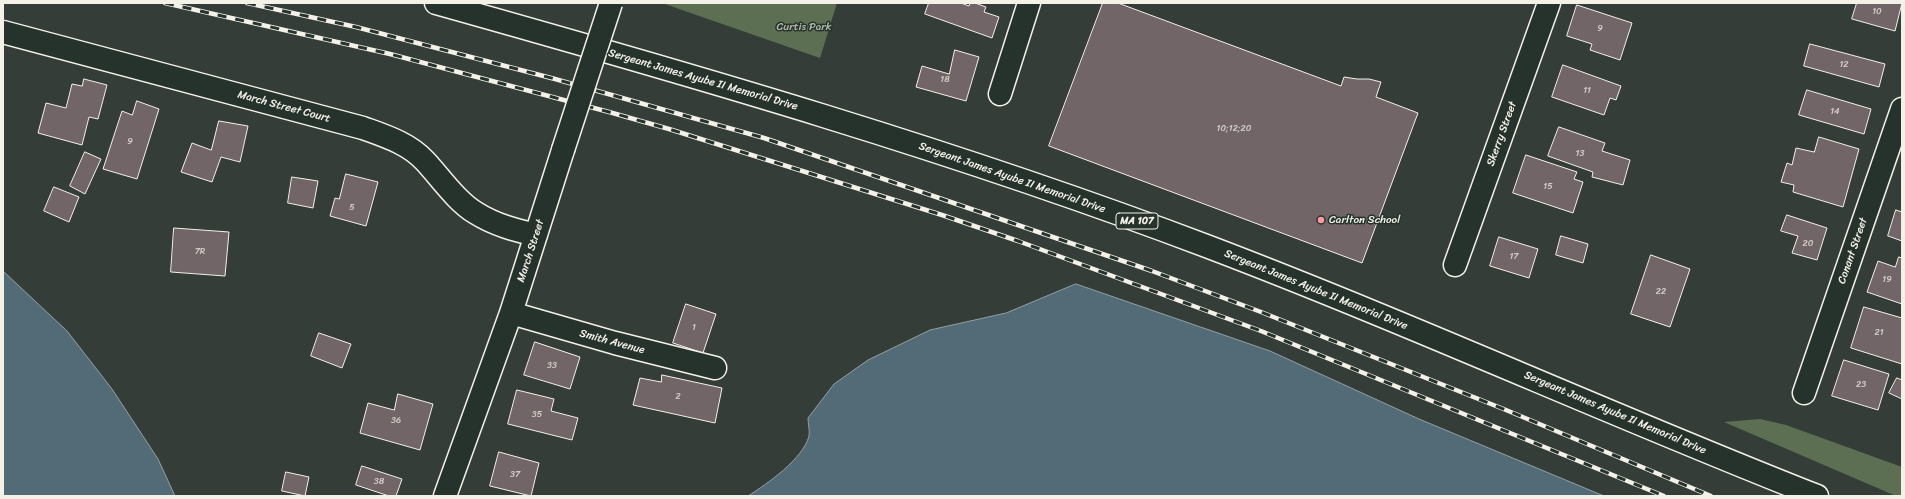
<!DOCTYPE html>
<html>
<head>
<meta charset="utf-8">
<style>
	body { margin:0 }
	#map { position:relative; width:1905px; height:499px; overflow:hidden; background:#353d39; font-family:Sriracha,sans-serif }
	canvas { display:block }
	.frame { position:absolute; inset:0; border:4px solid #f4f1e8; pointer-events:none }
</style>
</head>
<body>
<div id="map">
<canvas width="1905" height="499"></canvas>
<div class="frame"></div>
</div>
<script>
const context = document.querySelector('canvas').getContext('2d');
context.lineJoin = 'round';
function paint(path, color) { context.fillStyle = color; context.fill(path, 'evenodd'); }
function strokePath(path, color, width, dash) { context.strokeStyle = color; context.lineWidth = width; context.lineCap = dash ? 'butt' : 'round'; context.setLineDash(dash || []); context.stroke(path); }
function drawText(font, color, halo, rows, align = 'center') {
  context.font = font + ' Sriracha,sans-serif'; context.lineWidth = 3; context.setLineDash([]); context.textBaseline = 'middle'; context.strokeStyle = halo; context.fillStyle = color; for (const [text, x, y, turn = 0] of rows) {
    context.save(); context.translate(x, y); context.rotate((+turn || 0) * Math.PI / 180); context.textAlign = isNaN(turn) ? turn : align; if (halo) context.strokeText(text, 0, 0); context.fillText(text, 0, 0); context.restore();
  }
}
const green = new Path2D(`
	M662 3H837L820 58Z
	M1760 419 1786 425 1902 467V496H1896L1724 422Z`);
const water = new Path2D(`
	M3 271 67 331 112 389 158 459 175 496H3Z
	M1076 284 1270 351 1419 419 1604 496H748C767 484 803 459 809 436 810 431 808 423 808 418L834 384 868 360 930 330 1006 313Z`);
const building = new Path2D(`
	M929 3H961L969 6 970 3H975L986 7 984 12 999 17 992 38 925 14Z
	M1103 3H1118L1341 86 1344 77 1357 79H1369L1381 82 1376 97 1418 113 1362 263 1049 146Z
	M1857 3H1902L1895 31 1852 19Z
	M1577 5 1632 23 1620 60 1590 50 1592 44 1567 36Z
	M1810 44 1885 64 1879 87 1804 66Z
	M955 50 979 57 966 101 916 87 922 66 949 74Z
	M1563 65 1621 86 1616 100 1610 98 1604 115 1552 97Z
	M84 79 107 85 98 119 89 117 82 145 38 133 46 103 66 108 72 84 82 86Z
	M1807 90 1871 109 1864 134 1799 115Z
	M137 101 159 109 137 179 103 169 122 111 132 115Z
	M219 121 248 126 240 162 221 157 212 182 181 172 192 143 211 150Z
	M1559 127 1605 143 1602 151 1630 160 1623 185 1592 177 1593 172 1548 156Z
	M1819 137 1859 149 1843 207 1793 192 1794 185 1781 182 1787 163 1792 165 1796 148 1814 152Z
	M85 152 101 159 85 194 70 186Z
	M1526 155 1577 172 1574 179 1583 182 1573 213 1513 193Z
	M346 174 378 182 366 226 330 216 335 198 339 199Z
	M292 177 318 181 313 208 288 203Z
	M54 187 79 197 69 222 44 211Z
	M1896 210 1902 212V241L1888 236Z
	M1787 215 1827 228 1817 260 1792 253 1798 236 1781 231Z
	M174 228 229 232 225 276 171 272Z
	M1561 236 1588 244 1583 263 1556 255Z
	M1499 237 1538 249 1529 278 1490 266Z
	M1651 255 1690 269 1670 327 1631 314Z
	M1899 257 1902 258V304L1867 292 1878 261 1895 267Z
	M686 304 716 314 703 353 673 343Z
	M1864 307 1902 318V364L1851 348Z
	M319 333 351 344 342 368 311 356Z
	M535 342 580 357 570 389 524 375Z
	M1844 360 1889 374 1878 410 1832 396Z
	M662 375 722 388 715 423 633 405 640 378 661 382Z
	M1897 378 1902 380V399L1889 393Z
	M517 390 554 399 551 411 578 418 572 440 508 424Z
	M398 394 433 404 420 450 360 433 368 403 394 410Z
	M499 452 539 463 531 496 490 486Z
	M362 466 402 479 396 496H389L356 485Z
	M286 472 309 477 305 496 282 491Z`);
const minor = new Path2D(`
	M3 32 363 128C385 136 408 143 425 161 440 177 457 202 476 213 495 225 515 230 536 235
	M1000 94 1029 3
	M1455 265 1549 3
	M511 313 615 343 715 368
	M1804 393 1902 109
	M445 496 511 313 563 150`);
const major = new Path2D(`
	M436 3C696 76 956 151 1209 247 1414 325 1613 416 1817 496`);
const rail = new Path2D(`
	M165 3 390 54 609 112 669 129 942 215 1018 241 1261 331 1664 496
	M247 3 356 27 555 79 764 138 1152 271 1261 312 1506 410 1711 496`);
const minorBridge = new Path2D(`
	M563 150 611 3`);
const markers = [
	[1321,220,4,"#ff9aa2"]
];
const numberNames = [
	["10",1877,12],
	["9",1600,29],
	["12",1844,65],
	["18",945,80],
	["11",1587,91],
	["14",1835,112],
	["10;12;20",1234,129],
	["9",130,142],
	["13",1580,154],
	["15",1548,187],
	["5",352,208],
	["20",1808,244],
	["7R",200,252],
	["17",1514,257],
	["19",1887,280],
	["22",1661,292],
	["1",694,328],
	["21",1879,333],
	["33",552,366],
	["23",1861,385],
	["2",678,397],
	["35",537,415],
	["36",396,421],
	["37",515,475],
	["38",379,482]
];
const shields = [
	[1137,221,42]
];
const shieldNames = [
	["MA 107",1137,221]
];
const parkNames = [
	["Curtis Park",804,27]
];
const streetNames = [
	["Sergeant James Ayube II Memorial Drive",703,80,16],
	["March Street Court",284,107,15],
	["Skerry Street",1502,134,-70],
	["Sergeant James Ayube II Memorial Drive",1012,178,19],
	["March Street",531,251,-72],
	["Conant Street",1853,251,-71],
	["Sergeant James Ayube II Memorial Drive",1316,290,22],
	["Smith Avenue",612,342,15],
	["Sergeant James Ayube II Memorial Drive",1615,413,23]
];
const poiNames = [
	["Carlton School",1329,220]
];
paint(green, '#5c6f52');
paint(water, '#526b76');
strokePath(water, '#93a1a4', 1);
paint(building, '#716567');
strokePath(building, '#f4f1e8', 1);
strokePath(minor, '#f4f1e8', 25);
strokePath(major, '#f4f1e8', 25);
strokePath(minor, '#26332d', 22);
strokePath(major, '#26332d', 22);
strokePath(rail, '#f4f1e8', 4.5);
strokePath(rail, '#26332d', 3, [9]);
strokePath(minorBridge, '#f4f1e8', 25, []);
strokePath(minorBridge, '#26332d', 22);
for (const [x, y, r, color] of markers) { const dot = new Path2D(); dot.arc(x, y, r, 0, 2 * Math.PI); context.fillStyle = color; context.fill(dot); strokePath(dot, '#26332d', 1.5); }
drawText('9px', '#d3cec8', null, numberNames);
for (const [x, y, w] of shields) { const box = new Path2D(); box.roundRect(x - w / 2, y - 8, w, 16, 3); context.fillStyle = '#26332d'; context.fill(box); strokePath(box, '#f4f1e8', 1); }
drawText('bold 10px', '#f4f1e8', null, shieldNames);
drawText('11px', '#b7bdac', '#26332d', parkNames);
drawText('11px', '#f4f1e8', '#26332d', streetNames);
drawText('11px', '#f4f1e8', '#26332d', poiNames, 'left');
</script>
</body>
</html>
